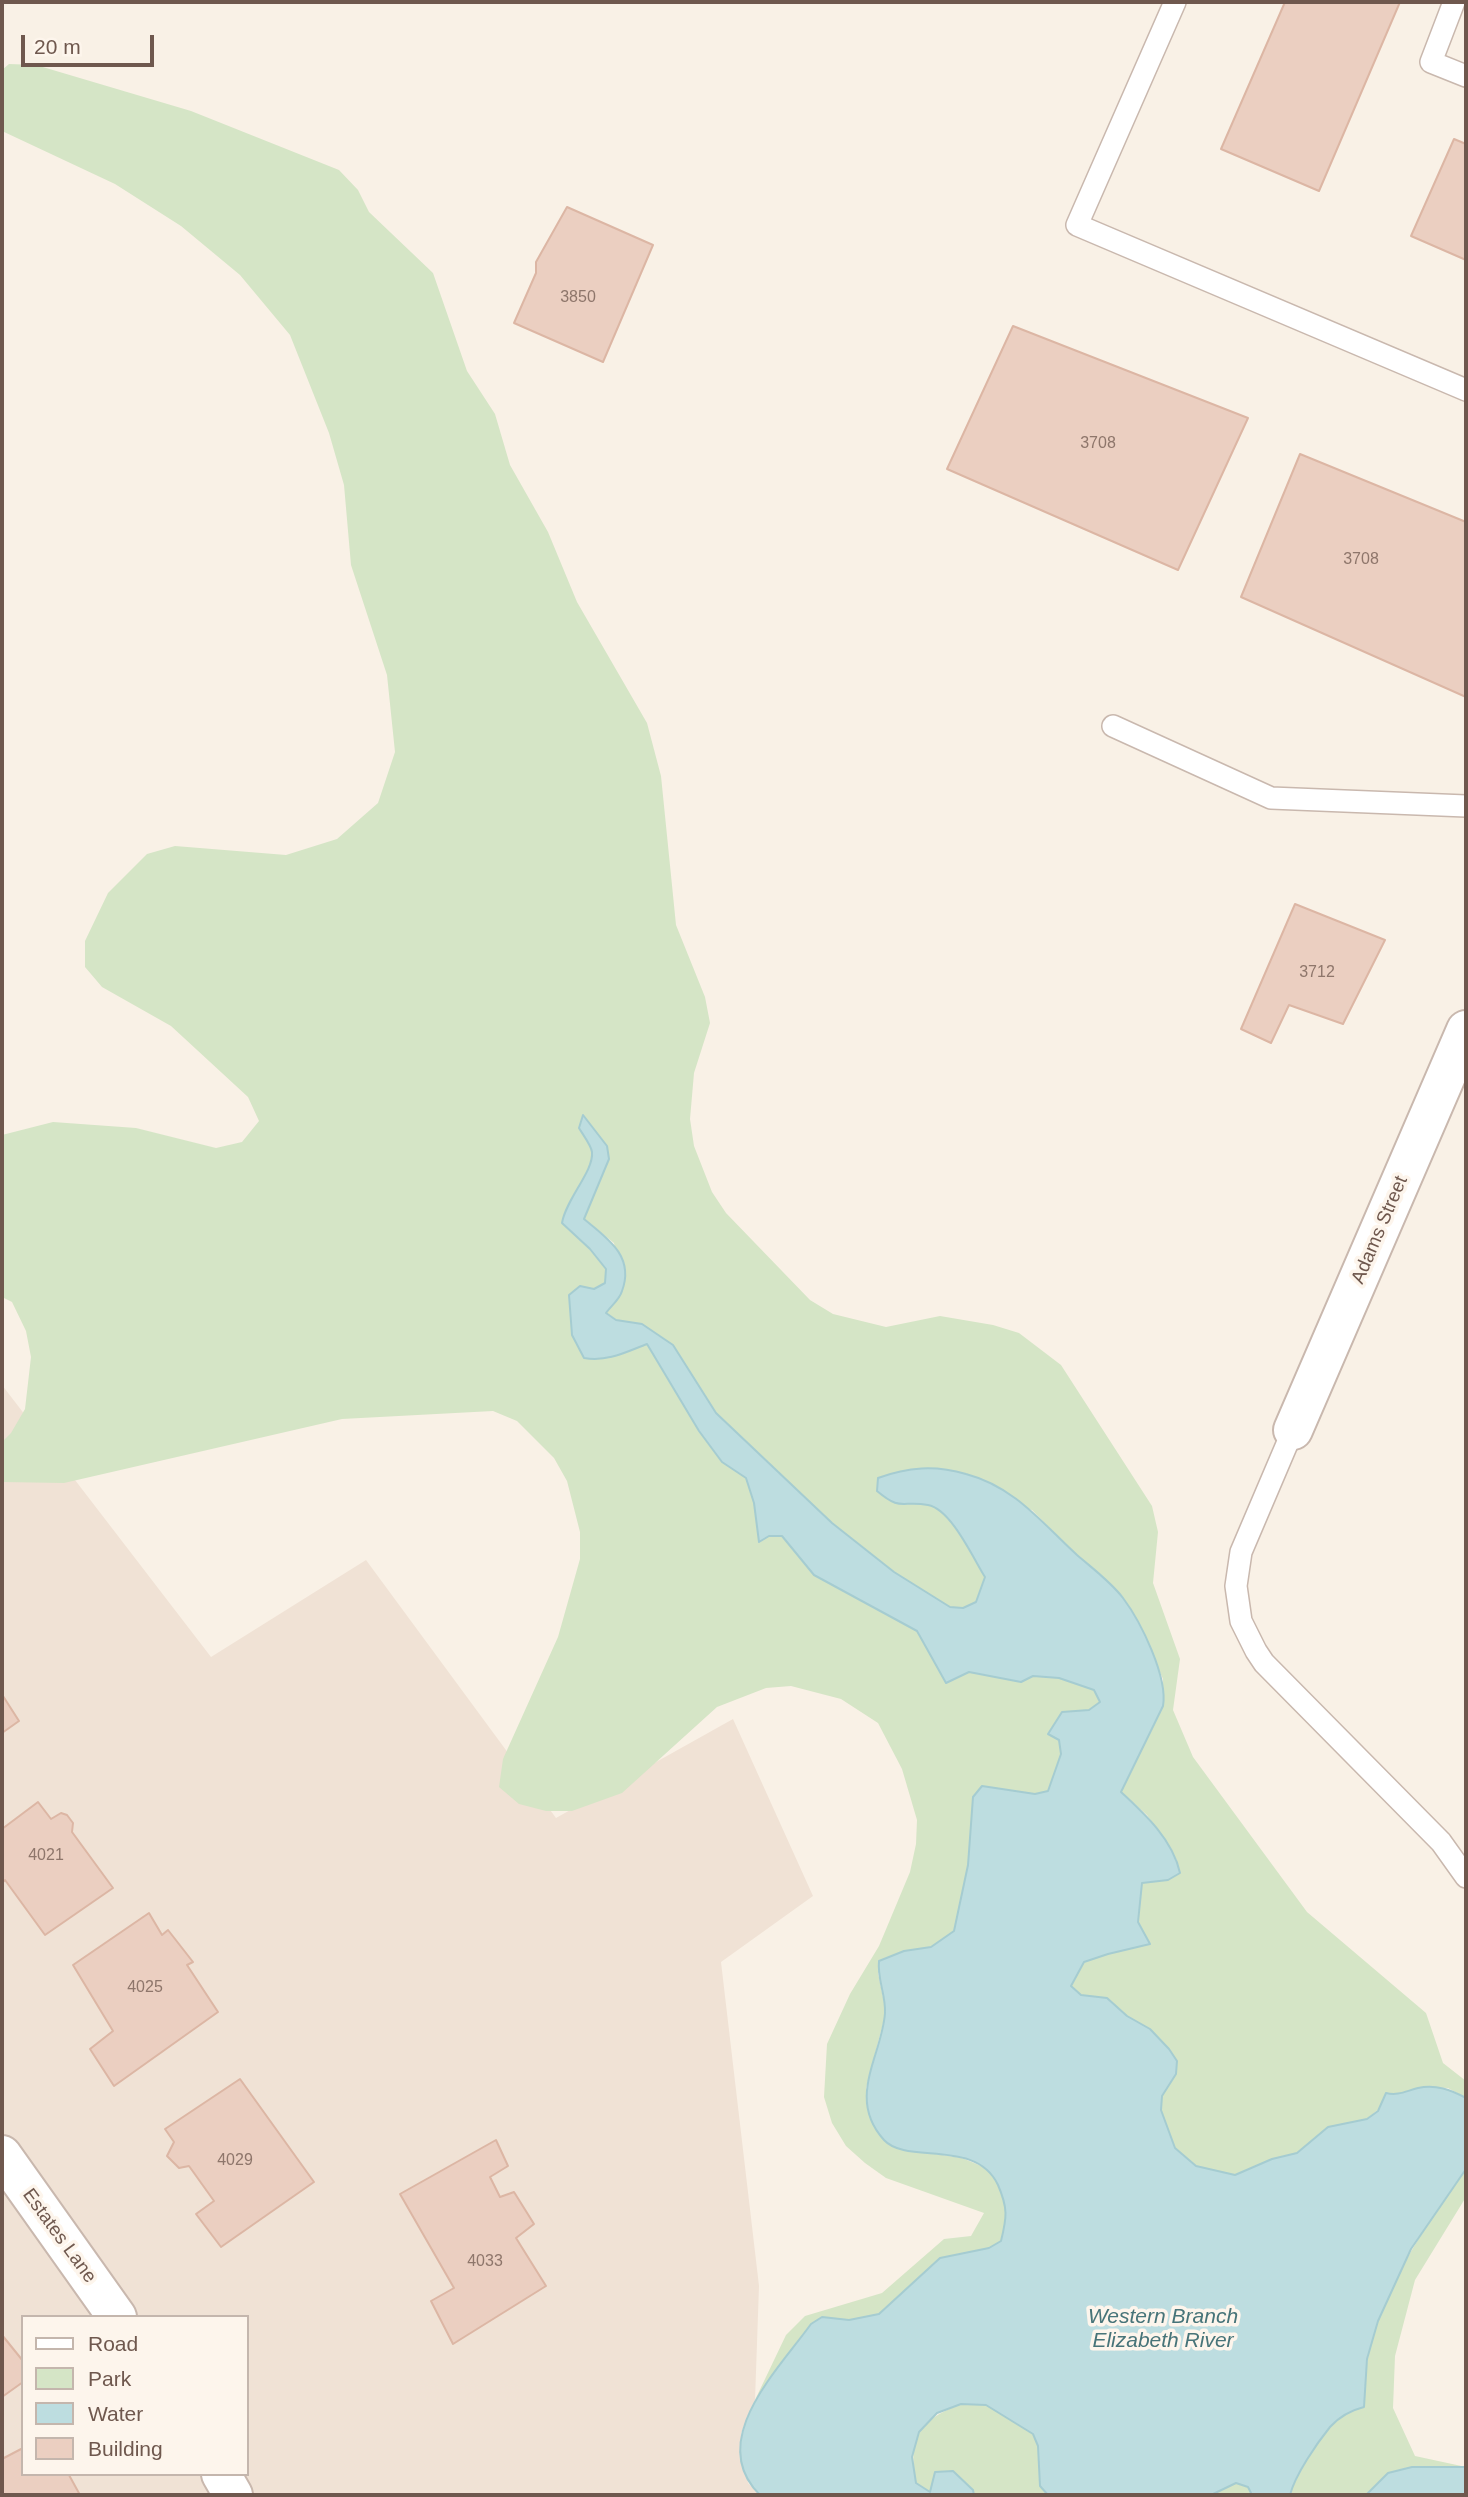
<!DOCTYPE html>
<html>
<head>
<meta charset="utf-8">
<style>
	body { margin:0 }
	#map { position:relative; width:1468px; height:2497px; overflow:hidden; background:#f9f1e6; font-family:Helvetica,sans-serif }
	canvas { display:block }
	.frame { position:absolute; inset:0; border:4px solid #6f584e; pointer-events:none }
	.legend { position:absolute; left:21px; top:2315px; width:228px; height:161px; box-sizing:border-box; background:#fdf5ec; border:2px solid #c4b6ad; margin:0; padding:9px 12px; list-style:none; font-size:21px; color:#6f584e }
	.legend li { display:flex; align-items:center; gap:14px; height:35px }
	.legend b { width:35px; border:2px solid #c4b6ad }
	.scale { position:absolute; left:21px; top:35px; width:133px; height:32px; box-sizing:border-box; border:4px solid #6f584e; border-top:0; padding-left:9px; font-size:21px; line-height:24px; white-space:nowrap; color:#6f584e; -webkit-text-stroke:5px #fdf5ec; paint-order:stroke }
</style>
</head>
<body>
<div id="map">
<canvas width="1468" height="2497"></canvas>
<div class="frame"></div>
<ul class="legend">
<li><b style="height:9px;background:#fff"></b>Road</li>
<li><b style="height:19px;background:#d5e5c6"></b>Park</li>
<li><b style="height:19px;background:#bddde0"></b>Water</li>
<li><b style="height:19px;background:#ebcfc1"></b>Building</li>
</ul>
<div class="scale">20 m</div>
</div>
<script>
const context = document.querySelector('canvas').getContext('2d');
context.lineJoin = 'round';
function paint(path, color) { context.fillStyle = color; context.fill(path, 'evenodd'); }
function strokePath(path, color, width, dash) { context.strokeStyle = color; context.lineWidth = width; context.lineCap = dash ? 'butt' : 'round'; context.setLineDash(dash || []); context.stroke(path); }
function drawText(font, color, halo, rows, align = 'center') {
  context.font = font + ' Helvetica,sans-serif'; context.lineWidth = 7; context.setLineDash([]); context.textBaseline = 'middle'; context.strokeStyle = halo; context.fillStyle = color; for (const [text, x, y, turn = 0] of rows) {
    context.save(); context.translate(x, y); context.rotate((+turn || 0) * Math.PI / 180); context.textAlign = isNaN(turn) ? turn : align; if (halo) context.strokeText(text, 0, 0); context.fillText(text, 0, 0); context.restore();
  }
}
const residential = new Path2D(`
	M2 1385 211 1657 366 1560 556 1818 733 1719 813 1896 721 1962 759 2286 755 2400 741 2433 748 2483 760 2495H2ZM23 2317H247V2474H23Z`);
const green = new Path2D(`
	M9 64 36 65 191 111 339 170 358 190 369 212 433 273 467 371 495 414 510 465 548 532 577 602 647 723 661 776 676 925 705 997 710 1023 694 1073 690 1119 694 1146 712 1192 726 1213 810 1300 833 1314 886 1327 940 1316 993 1325 1019 1333 1061 1365 1152 1506 1158 1532 1153 1583 1180 1659 1173 1710 1193 1757 1307 1912 1426 2013 1443 2063 1466 2081V2098L1448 2088 1421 2087 1395 2095 1367 2119 1328 2127 1297 2153 1272 2159 1235 2175 1196 2166 1175 2148 1161 2110 1162 2096 1176 2074 1150 2029 1127 2016 1107 1998 1081 1995 1071 1986 1084 1962 1108 1954 1150 1944 1138 1922 1142 1883 1168 1880 1177 1860 1147 1815 1121 1792 1163 1706V1679L1136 1618 1122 1596 1069 1548 1032 1510 878 1478 877 1491C902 1512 901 1500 928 1505 951 1509 973 1558 985 1577L976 1602 963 1608 950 1607 894 1572 832 1523 716 1413 673 1345 642 1324 616 1320 606 1313 622 1292 614 1243 584 1219 609 1159 579 1128C583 1135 591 1145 592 1152 594 1171 566 1199 562 1222L590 1249 606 1269V1283L594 1289 584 1358C607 1362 626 1353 646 1343L699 1431 722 1462 746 1478 754 1503 759 1542 769 1536H782L814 1575 917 1631 946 1682 969 1672 1021 1682 1033 1676 1059 1678 1094 1690 1100 1703 1089 1710 1062 1712 1048 1734 1059 1740 1061 1754 1048 1791 1035 1794 982 1787 973 1797 968 1865 954 1931 931 1948 904 1951 878 1973 886 2012 866 2088 896 2148 962 2158 986 2168 995 2178 1006 2202 1007 2216 1001 2241 989 2248 940 2258 879 2314 849 2320 822 2317 811 2324 755 2400 786 2335 805 2316 882 2293 944 2239 971 2236 984 2213 886 2178 865 2163 846 2146 832 2123 824 2097 827 2044 850 1994 879 1946 910 1872 916 1844 917 1820 902 1769 878 1723 841 1699 791 1686 766 1688 717 1707 622 1793 572 1811H546L519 1804 499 1787 503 1759 558 1637 580 1559V1532L567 1481 554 1458 517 1421 493 1411 342 1419 64 1483 2 1482V1442L11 1433 25 1409 31 1357 26 1331 12 1302 2 1297V1135L53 1122 136 1128 216 1148 242 1142 259 1121 248 1097 171 1026 102 987 85 967V941L108 893 147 854 175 846 286 855 337 839 378 803 395 752 387 675 351 565 344 485 329 433 290 335 240 275 181 226 115 184 2 131V70Z
	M1466 2169V2197L1415 2280 1395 2356 1393 2408 1415 2456 1466 2467H1412L1388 2473 1366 2495H1290C1295 2475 1317 2443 1330 2427 1339 2417 1352 2410 1364 2407 1365 2391 1365 2374 1368 2358 1381 2287 1426 2227 1466 2169Z
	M961 2404 986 2405 1033 2434 1038 2446 1040 2485 1048 2495H974L973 2490 930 2493 916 2483C908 2438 917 2421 961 2404Z
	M1236 2483 1248 2487 1252 2495H1211Z`);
const water = new Path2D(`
	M583 1115 607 1146 609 1159 584 1219C607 1238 635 1256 622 1291 620 1299 611 1306 606 1313L616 1320 642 1324 673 1345 716 1413 832 1523 894 1572 950 1607 963 1608 976 1602 985 1577C973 1558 951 1509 928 1505 901 1500 902 1512 877 1491L878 1478C908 1467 935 1465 966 1474 1015 1487 1042 1523 1077 1555 1092 1568 1111 1582 1123 1598 1141 1622 1168 1677 1163 1706L1121 1792C1145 1814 1173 1840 1180 1873L1168 1880 1142 1883 1138 1922 1150 1944 1108 1954 1084 1962 1071 1986 1081 1995 1107 1998 1127 2016 1150 2029 1169 2049 1177 2061 1176 2074 1162 2096 1161 2110 1175 2148 1196 2166 1235 2175 1272 2159 1297 2153 1328 2127 1367 2119 1378 2111 1386 2093C1398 2096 1406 2091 1418 2088 1436 2084 1451 2090 1466 2098V2169L1411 2249 1378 2321 1367 2359 1364 2407C1352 2410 1339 2417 1330 2427 1317 2443 1295 2475 1290 2495H1252L1248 2487 1236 2483 1211 2495H1048L1040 2486 1038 2446 1033 2434 986 2405 961 2404 937 2413 919 2432 912 2457 916 2483 930 2492 935 2472 953 2471 973 2490 974 2495H760C705 2441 778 2370 811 2324L822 2317 849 2320 879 2314 940 2258 989 2248 1001 2241C1007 2217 1008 2208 998 2185 976 2138 907 2165 884 2140 846 2098 882 2056 885 2013 886 1995 877 1979 879 1961L904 1951 931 1947 954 1931 968 1865 973 1797 982 1786 1035 1794 1048 1791 1061 1754 1059 1740 1048 1734 1062 1712 1089 1710 1100 1702 1094 1690 1059 1678 1033 1676 1021 1682 969 1672 946 1683 917 1631 814 1575 782 1536H769L759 1542 754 1503 746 1478 722 1462 699 1431 647 1344C626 1352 608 1362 584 1358L572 1335 569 1295 580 1286 594 1289 605 1283 606 1269 590 1249 562 1223C566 1199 594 1171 592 1152 591 1145 583 1135 579 1128Z
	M1412 2467H1466V2495H1366L1388 2473Z`);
const building = new Path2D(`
	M1285 2H1400L1319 191 1221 149Z
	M1454 139 1466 144V260L1411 236Z
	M567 207 653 245 603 362 514 323 536 273V262Z
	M1013 326 1248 418 1178 570 947 469Z
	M1300 454 1466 522V697L1241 597Z
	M1295 904 1385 940 1343 1024 1289 1005 1271 1043 1241 1029Z
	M3 1696 19 1721 2 1733V1697Z
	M38 1802 51 1819 61 1813 67 1815 73 1823 72 1832 113 1888 45 1935 5 1880 2 1883V1829Z
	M149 1913 162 1935 168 1930 193 1962 187 1965 218 2012 114 2086 90 2049 113 2031 73 1965Z
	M240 2079 314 2182 221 2247 196 2214 214 2201 189 2166 179 2168 167 2156 174 2142 165 2129Z
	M496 2140 508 2166 490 2177 500 2197 514 2192 534 2224 516 2238 546 2286 453 2344 431 2301 454 2288 400 2194Z
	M2 2335 23 2361V2382L2 2397Z
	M23 2448V2474H70L69 2475 80 2495H2V2459Z`);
const service = new Path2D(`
	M1175 2 1077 225 1466 390
	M1454 2 1431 62 1466 76
	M1113 726 1271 798 1466 806
	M1293 1430 1241 1552 1236 1586 1241 1621 1256 1651 1264 1663 1441 1842 1466 1877`);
const minor = new Path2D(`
	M1293 1430 1466 1030
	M2 2155 117 2317
	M221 2474 233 2495`);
const numberNames = [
	["3850",578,298],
	["3708",1098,444],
	["3708",1361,560],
	["3712",1317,973],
	["4021",46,1856],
	["4025",145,1988],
	["4029",235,2161],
	["4033",485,2262]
];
const streetNames = [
	["Adams Street",1380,1230,-67],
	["Estates Lane",59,2236,54]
];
const waterNames = [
	["Western Branch",1163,2317],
	["Elizabeth River",1163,2341]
];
paint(residential, '#f0e2d5');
paint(green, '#d5e5c6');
paint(water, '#bddde0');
strokePath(water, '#a5ccd1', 2);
paint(building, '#ebcfc1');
strokePath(building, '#dcb6a4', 2);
strokePath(service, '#c9b8ae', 24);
strokePath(minor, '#c9b8ae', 42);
strokePath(service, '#fff', 21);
strokePath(minor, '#fff', 38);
drawText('16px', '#8e766b', null, numberNames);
drawText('19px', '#6f584e', '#fdf5ec', streetNames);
drawText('italic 21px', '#477479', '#fdf5ec', waterNames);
</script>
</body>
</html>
